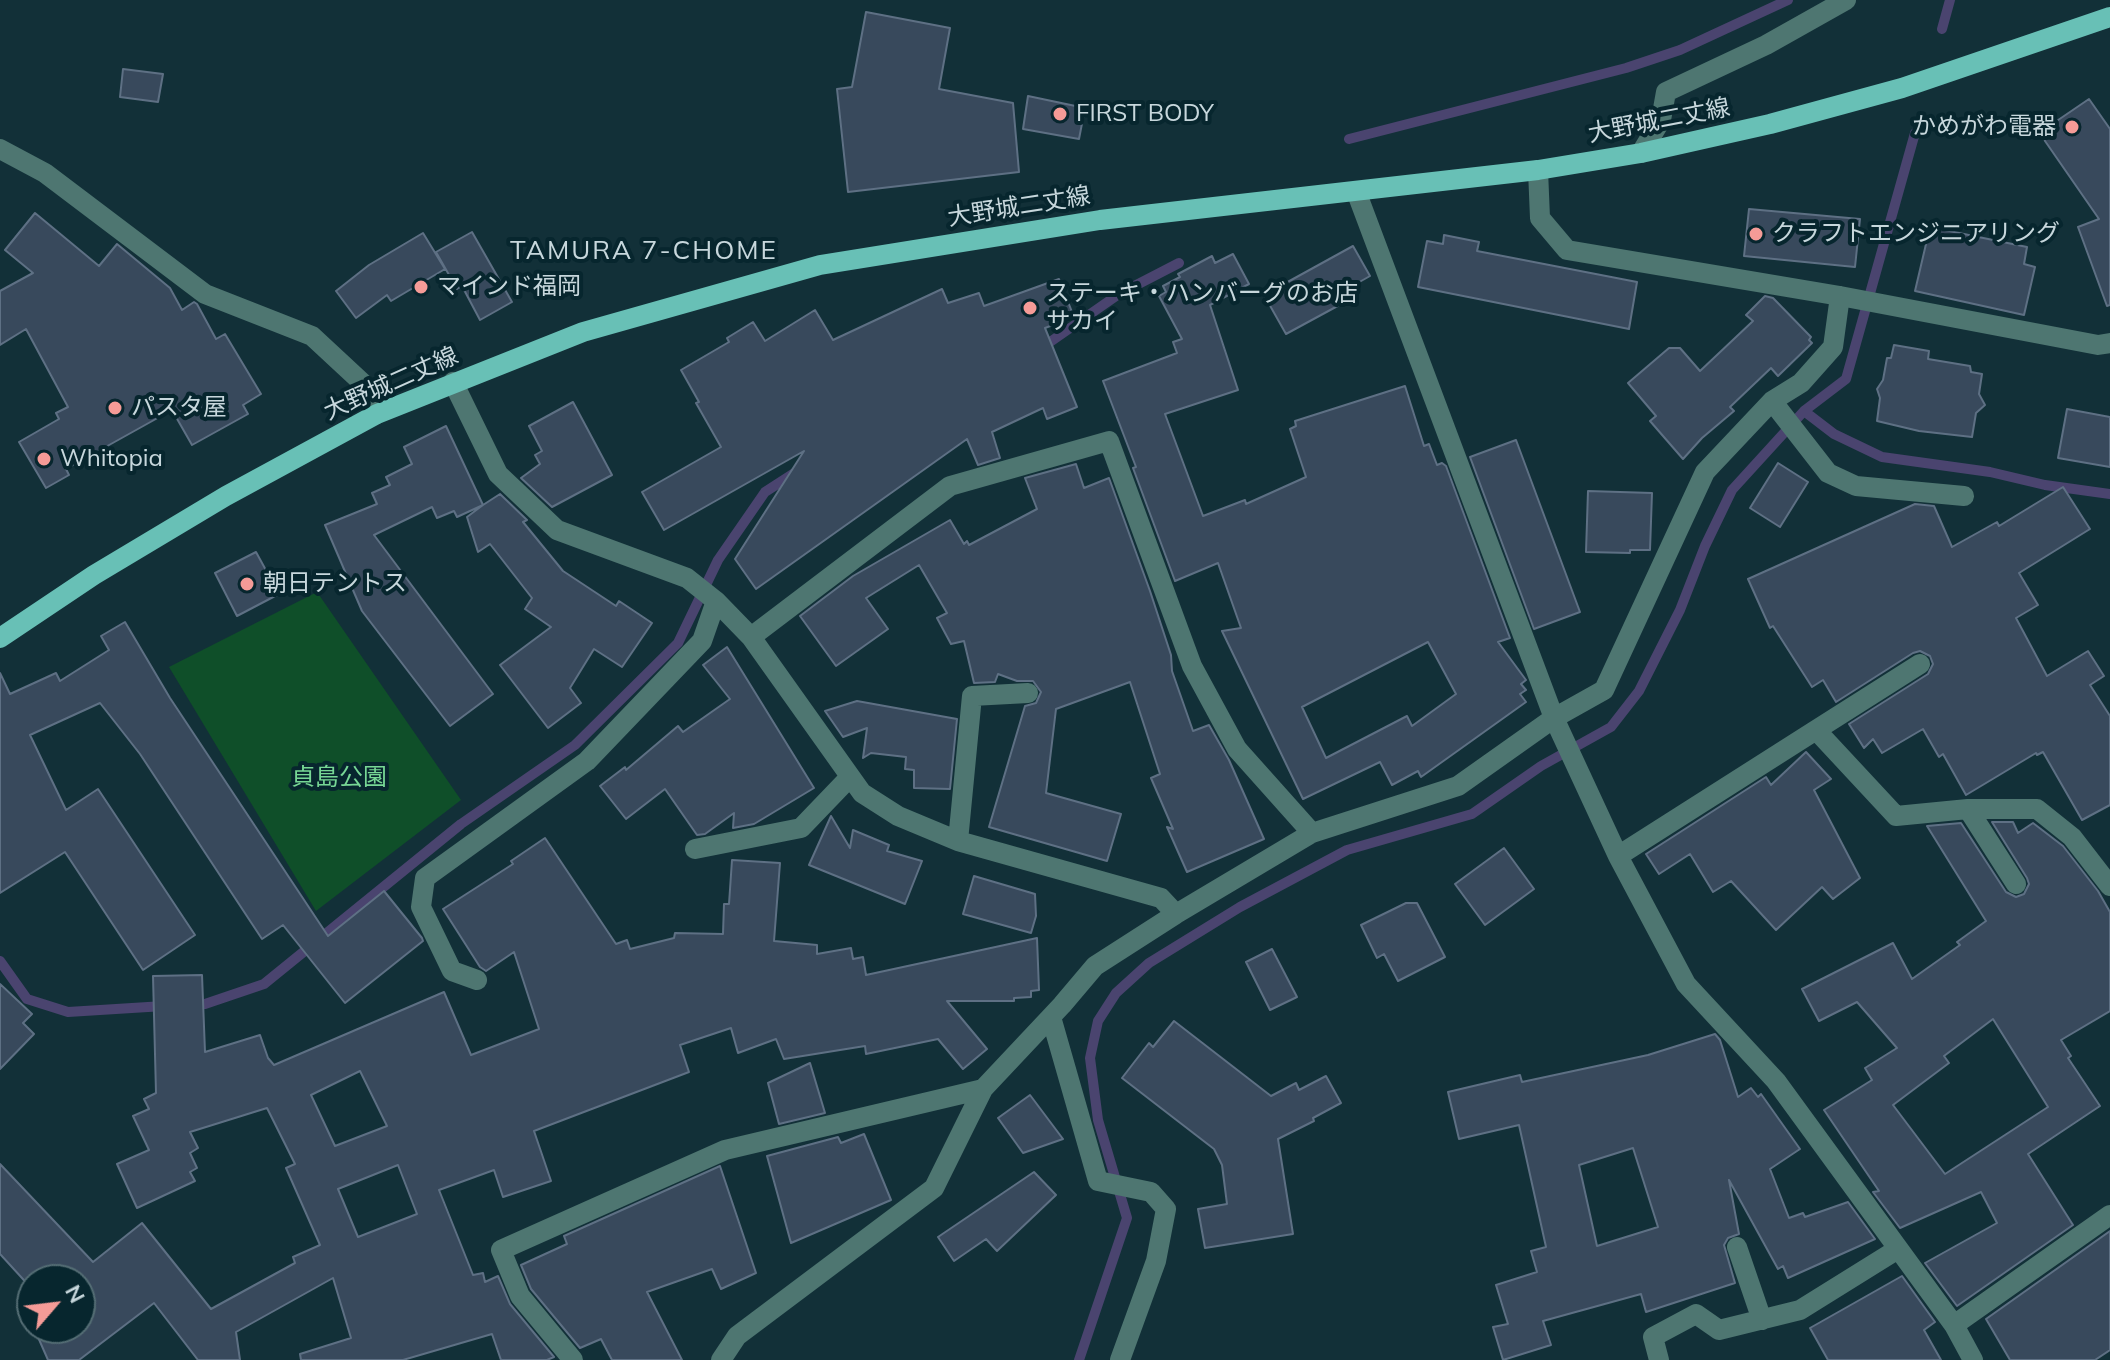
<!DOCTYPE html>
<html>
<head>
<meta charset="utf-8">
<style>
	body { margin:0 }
	#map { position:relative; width:2110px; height:1360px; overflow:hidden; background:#123038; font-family:Mulish,sans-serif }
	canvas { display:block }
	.north { position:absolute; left:16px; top:1264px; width:80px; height:80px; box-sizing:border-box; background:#07262e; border:2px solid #546d74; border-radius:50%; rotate:62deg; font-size:22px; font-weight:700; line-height:32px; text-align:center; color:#c7d7dc }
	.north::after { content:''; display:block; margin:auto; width:28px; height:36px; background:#f59b97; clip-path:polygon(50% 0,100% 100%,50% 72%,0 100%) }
</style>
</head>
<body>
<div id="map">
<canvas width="2110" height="1360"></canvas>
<div class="north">N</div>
</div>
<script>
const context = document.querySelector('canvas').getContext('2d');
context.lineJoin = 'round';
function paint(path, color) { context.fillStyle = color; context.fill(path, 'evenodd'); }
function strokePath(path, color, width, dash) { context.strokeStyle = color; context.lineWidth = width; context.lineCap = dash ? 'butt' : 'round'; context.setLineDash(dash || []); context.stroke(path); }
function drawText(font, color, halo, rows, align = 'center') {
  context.font = font + ' Mulish,"Noto Sans JP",sans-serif'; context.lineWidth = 8; context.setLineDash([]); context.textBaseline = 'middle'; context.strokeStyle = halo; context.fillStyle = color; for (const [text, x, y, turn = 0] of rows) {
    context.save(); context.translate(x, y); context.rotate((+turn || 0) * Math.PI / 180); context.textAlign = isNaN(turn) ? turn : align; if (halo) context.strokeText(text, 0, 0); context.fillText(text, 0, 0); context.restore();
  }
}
const green = new Path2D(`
	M317 592 461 800 316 911 169 667Z`);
const stream = new Path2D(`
	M1942 29 1950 0
	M1349 139 1626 68 1680 50 1788 0
	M1040 349 1119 294 1179 263
	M1804 411 1834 434 1882 457 1990 472 2045 485 2110 494
	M0 961 27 999 68 1012 164 1006
	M192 1005 205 1004 264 984 461 824 575 745 678 643 718 560 765 492 796 472
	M1079 1360 1127 1218 1098 1120 1090 1058 1098 1021 1116 993 1149 963 1240 907 1347 850 1472 814 1541 766 1611 727 1639 691 1680 610 1705 546 1732 490 1804 411 1846 379 1915 133`);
const building = new Path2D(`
	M866 12 950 28 939 89 1013 103 1019 172 848 192 837 89 852 87Z
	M123 69 163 74 158 102 120 97Z
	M1028 96 1085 108 1079 139 1023 129Z
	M2089 99 2110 129V305L2107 306 2078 227 2099 219 2045 141 2042 131Z
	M1749 209 1860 219 1855 267 1744 256Z
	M35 213 99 266 117 244 170 288 182 310 194 302 197 304 216 339 225 334 261 394 243 405 248 414 192 445 172 410 66 469 69 475 46 488 19 442 59 419 56 413 68 407 26 329 0 345V291L33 273 5 250Z
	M1930 227 2027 247 2024 264 2035 267 2024 315 1915 291Z
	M472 232 512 302 480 320 462 286 457 289 436 252Z
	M423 233 445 269 391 301 387 295 356 318 336 291 369 265Z
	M1444 235 1479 242 1477 251 1637 282 1629 329 1418 287 1427 241 1443 244Z
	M1353 246 1370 276 1340 293 1345 302 1286 334 1264 295Z
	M1233 254 1249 284 1210 305 1238 390 1165 414 1203 516 1245 500 1246 504 1306 477 1290 429 1296 426 1295 421 1405 386 1424 446 1429 444 1437 465 1442 463 1446 466 1510 638 1498 642 1526 680 1521 684 1526 690 1520 694 1526 702 1421 777 1418 771 1392 785 1380 762 1303 799 1222 631 1241 628 1218 563 1175 581 1133 468 1136 467 1103 381 1177 353 1173 342 1182 339 1159 296 1166 292 1163 286 1180 277 1178 274 1212 256 1215 263ZM1428 642 1456 694 1412 726 1407 716 1326 758 1302 707Z
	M1059 279 1074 317 1045 328 1077 407 1047 419 1043 408 992 432 1000 458 978 465 967 439 756 589 735 559 804 451 664 530 642 492 721 447 696 403 699 402 681 370 729 342 727 338 753 322 765 341 815 310 833 340 942 289 948 303 979 293 984 306Z
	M1765 296 1773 298 1811 337 1809 340 1812 343 1778 376 1771 368 1730 407 1734 411 1702 438 1683 459 1650 421 1656 416 1628 383 1669 348H1680L1700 371 1753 321 1746 315Z
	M1894 345 1929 351 1928 359 1970 366 1971 372 1982 374 1979 394 1985 405 1976 413 1972 437 1919 431 1877 421 1880 398 1877 389 1883 380 1887 358H1891Z
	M573 402 612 475 552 507 521 478 540 464 535 455 542 451 529 426Z
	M2067 409 2110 417V467L2058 458Z
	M446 426 483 505 500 494 527 520 523 522 563 571 616 606 619 601 652 623 622 667 594 649 570 688 581 703 548 728 500 665 551 627 525 609 532 598 490 544 478 552 467 517 483 505 457 517 454 511 437 518 432 507 374 535 493 694 450 726 362 611 325 525 377 504 372 493 390 485 386 477 412 464 404 447Z
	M1516 440 1580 612 1534 629 1470 457Z
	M1778 463 1808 482 1780 527 1750 508Z
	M1076 464 1084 488 1109 478 1150 591 1171 655 1172 671 1193 731 1209 725 1229 760 1264 839 1187 872 1167 827 1173 829 1151 778 1160 774 1130 682 1056 709 1046 793 1121 814 1107 861 989 827 1025 706 1036 703 1041 692 1033 681H1017L998 674 995 682 974 683 964 641 951 644 937 618 947 613 919 565 866 598 888 629 836 666 800 616 853 576 950 520 964 544 967 541 969 545 1037 509 1025 478Z
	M2063 487 2090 529 2019 573 2038 605 2016 618 2047 676 2088 651 2104 676 2090 685 2110 716V805L2082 820 2043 752 2037 755 2036 753 1966 795 1943 754 1939 757 1923 729 1882 753 1873 739 1864 748 1849 724 1928 674 1933 664 1930 656 1920 651 1913 653 1836 702 1823 680 1812 687 1773 626 1770 628 1748 579 1915 504 1934 506 1952 547 1997 522 1999 526Z
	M1588 491 1652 493 1650 550H1630V553L1586 552Z
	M256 552 279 594 237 616 215 573Z
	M125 622 170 698 328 936 384 891 422 938 423 941 345 1003 283 925 262 939 140 754 100 703 30 735 66 810 98 789 195 935 143 970 65 852 0 893V673L10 694 56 673 60 681 109 650 101 636Z
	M727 647 814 788 754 824 733 828 734 813 705 834 697 835 665 789 626 819 600 786 625 767 626 770 678 726 683 732 730 699 703 665Z
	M857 701 957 719 950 789 914 788V770L905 769 906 757 871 753 863 758 867 728 843 737 825 711Z
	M1806 752 1831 779 1814 790 1860 878 1833 899 1822 887 1776 930 1731 881 1713 892 1690 854 1659 874 1646 854 1766 777 1771 785Z
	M831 816 850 848 853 830 889 845 887 851 922 861 905 904 809 865Z
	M1992 822H2013L2018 833 2033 823 2063 846 2098 891 2110 912V1011L2061 1040 2071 1056 2068 1058 2100 1106 2028 1154 2073 1225 1957 1306 1925 1263 1997 1223 1981 1192 1900 1228 1873 1192 1879 1191 1824 1110 1872 1080 1865 1068 1897 1048 1857 1002 1819 1021 1802 989 1893 943 1912 979 1960 945 1957 942 1986 921 1927 826 1961 823 2006 892 2016 897 2024 894 2029 884 2027 878ZM1993 1019 2048 1107 1945 1174 1893 1105 1949 1063 1944 1056Z
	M545 838 616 944 627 940 630 949 674 938 675 933 723 934 724 904H729L732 860 780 863 774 941 817 945V954L851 948 853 959 863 957 866 975 1037 938 1039 990 1031 991V997L1014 998V1001H947L987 1049 963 1069 938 1039 866 1054 865 1046 784 1059 776 1039 738 1053 731 1028 680 1045 689 1072 534 1131 551 1181 503 1197 494 1170 439 1190 473 1275 483 1273 485 1282 498 1276 510 1304 554 1357 547 1360H501L492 1334 403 1360H301L300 1354 351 1338 333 1278 236 1332 240 1360H198L154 1303 79 1360H48L34 1328H80V1280H32V1289L0 1254V1164L93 1262 142 1223 211 1309 295 1263 293 1257 320 1245 286 1168 295 1164 267 1108 190 1132 198 1148 190 1153 197 1168 190 1172 195 1181 137 1208 117 1164 149 1150 133 1116 149 1109 144 1099 156 1093 153 976 202 975 205 1052 260 1035 268 1058 274 1065 444 992 471 1055 539 1029 514 952 486 971 480 967 443 909 513 864 511 861ZM360 1071 387 1126 335 1146 311 1095ZM398 1165 417 1214 358 1237 338 1189Z
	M1504 848 1534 889 1485 925 1455 884Z
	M974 876 1035 894 1036 916 1031 933 963 914Z
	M1406 903H1417L1445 957 1398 981 1384 954 1377 958 1361 925Z
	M1272 949 1297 997 1270 1010 1246 962Z
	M0 984 32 1014 23 1023 34 1034 0 1069Z
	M1174 1021 1271 1096 1296 1083 1299 1090 1326 1076 1341 1103 1313 1118 1314 1121 1278 1139 1293 1234 1205 1248 1198 1209 1227 1204 1222 1165 1214 1149 1122 1078 1149 1043 1153 1047Z
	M1715 1034 1720 1040 1738 1097 1751 1088 1758 1097 1761 1094 1800 1149 1770 1169 1789 1218 1803 1213 1805 1217 1848 1202 1875 1239 1788 1278 1783 1266 1778 1269 1729 1180 1739 1234 1728 1238 1724 1245 1735 1283 1646 1312 1641 1294 1543 1321 1551 1345 1503 1360 1493 1327 1508 1324 1496 1285 1537 1272 1531 1251 1546 1247 1519 1125 1459 1139 1448 1092 1520 1075 1522 1082 1648 1055ZM1633 1148 1658 1227 1597 1246 1579 1165Z
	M810 1063 825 1113 779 1124 768 1083Z
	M1030 1095 1063 1139 1023 1153 998 1118Z
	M864 1134 891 1200 791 1243 767 1156 838 1137 841 1143Z
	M720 1166 756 1273 721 1289 712 1269 647 1292 682 1360H612L601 1339 580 1348 531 1289 521 1265 567 1244 564 1236Z
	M1034 1172 1056 1195 997 1251 986 1239 954 1261 938 1237Z
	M2110 1231V1350L2095 1360H2010L1986 1319Z
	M1902 1276 1935 1322 1924 1330 1941 1360H1828L1810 1328Z`);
const minor = new Path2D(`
	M0 149 45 173 205 294 312 336 368 388 377 414
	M1641 153 1661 120 1666 92 1766 45 1846 0
	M1538 170 1540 218 1567 250 1840 296 2098 345 2110 343
	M1356 191 1554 718 1618 856 1686 984 1776 1081 1954 1325 1973 1360
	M453 382 498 474 557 530 687 578 716 601
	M1772 401 1828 473 1856 486 1964 496
	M751 637 950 486 1109 441 1192 666 1237 749 1312 833
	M1816 730 1920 664
	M1968 809 2016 884
	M958 841 972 696 1028 693
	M695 849 801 828 849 778
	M1618 856 1816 730 1896 816 1968 809H2037L2072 837 2110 886
	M477 980 452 971 421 907 425 878 587 761 702 641 716 601 751 637 862 793 898 816 958 841 1161 898 1176 914
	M1051 1017 1098 1181 1151 1192 1166 1209 1156 1261 1120 1360
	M1737 1247 1762 1320
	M1954 1325 2110 1215
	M573 1360 520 1296 501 1250 725 1150 983 1089
	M721 1360 737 1336 934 1188 983 1089 1062 1005 1095 966 1176 914 1312 833 1458 786 1554 718 1604 690 1705 472 1772 401 1801 383 1833 347 1840 296
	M1659 1360 1653 1337 1696 1314 1719 1330 1800 1310 1898 1249`);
const major = new Path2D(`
	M0 638 94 575 226 496 377 414 583 332 820 265 1100 220 1538 170 1641 153 1770 124 1902 88 2110 17`);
const markers = [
	[1060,114,8,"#f59b97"],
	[2072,127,8,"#f59b97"],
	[1756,234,8,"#f59b97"],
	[421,287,8,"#f59b97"],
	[1030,308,8,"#f59b97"],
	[115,408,8,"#f59b97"],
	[44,459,8,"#f59b97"],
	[247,584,8,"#f59b97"]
];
const poiNames = [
	["FIRST BODY",1076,114],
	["かめがわ電器",2056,127,"right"],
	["クラフトエンジニアリング",1772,234],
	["マインド福岡",437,287],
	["ステーキ・ハンバーグのお店",1046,294],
	["サカイ",1046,322],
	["パスタ屋",131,408],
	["Whitopia",60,459],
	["朝日テントス",263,584]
];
const streetNames = [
	["大野城二丈線",1659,121,-11],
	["大野城二丈線",1019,207,-9],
	["大野城二丈線",391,384,-24]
];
const parkNames = [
	["貞島公園",339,778]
];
const neighbourhoodNames = [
	["TAMURA 7-CHOME",644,251]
];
paint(green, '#0f4f29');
strokePath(stream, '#4a446f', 10);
paint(building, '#38495c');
strokePath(building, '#5e7084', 2);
strokePath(minor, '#4e7671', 20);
strokePath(major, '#68c0b6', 20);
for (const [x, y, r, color] of markers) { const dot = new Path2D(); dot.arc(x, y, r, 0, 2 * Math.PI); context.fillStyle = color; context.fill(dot); strokePath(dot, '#07262e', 3); }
drawText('24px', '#c7d7dc', '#07262e', poiNames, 'left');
drawText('24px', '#c7d7dc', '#07262e', streetNames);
drawText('24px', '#77d795', '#07262e', parkNames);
context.letterSpacing = '2px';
drawText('26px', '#c7d7dc', '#07262e', neighbourhoodNames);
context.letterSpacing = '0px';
</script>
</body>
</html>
